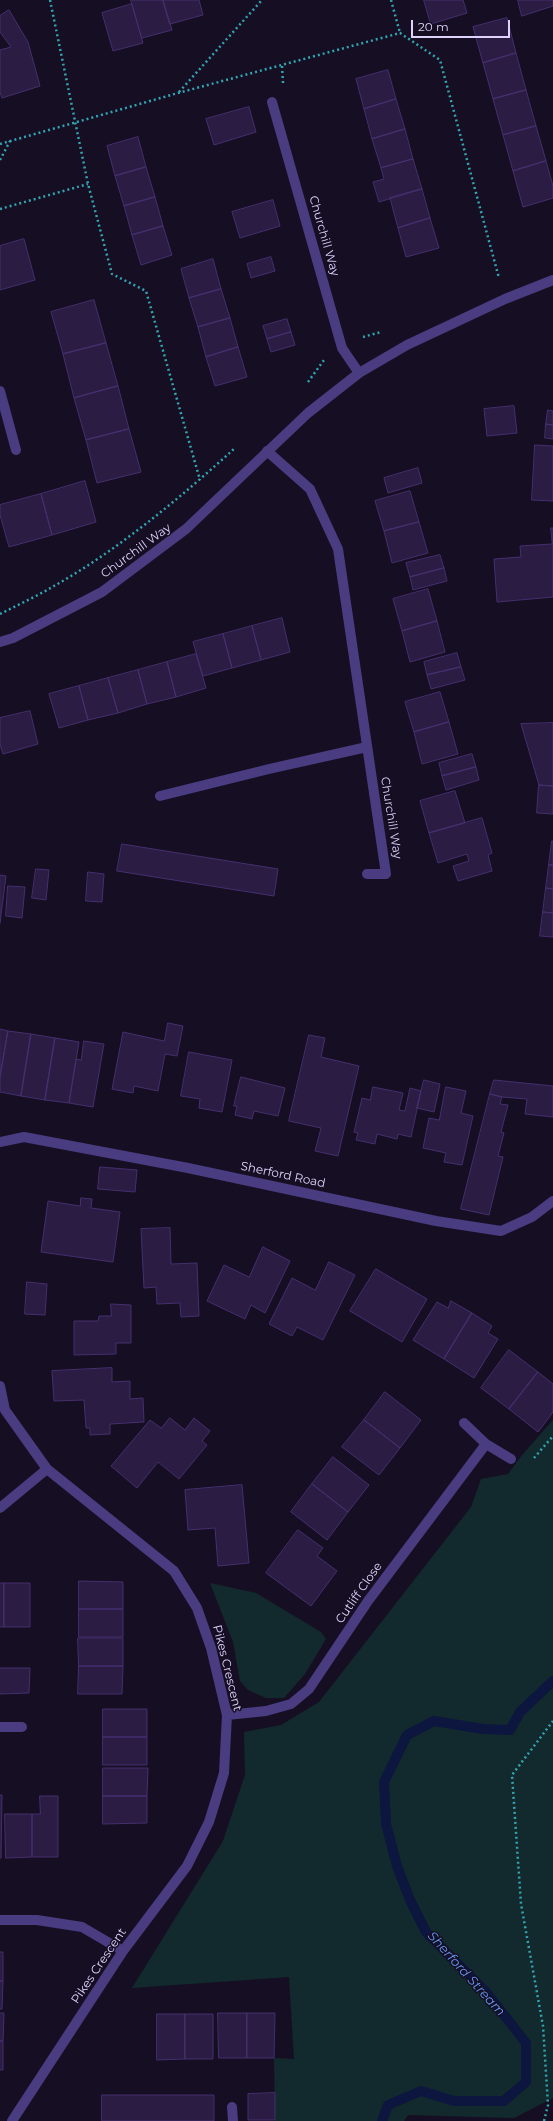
<!DOCTYPE html>
<html>
<head>
<meta charset="utf-8">
<style>
	body { margin:0 }
	#map { position:relative; width:553px; height:2121px; overflow:hidden; background:#160f23; font-family:Montserrat,sans-serif }
	canvas { display:block }
	.scale { position:absolute; left:411px; top:20px; width:99px; height:18px; box-sizing:border-box; border:2px solid #ded3fd; border-top:0; padding-left:5px; font-size:12px; line-height:14px; white-space:nowrap; color:#ded3fd; -webkit-text-stroke:3px #160f23; paint-order:stroke }
</style>
</head>
<body>
<div id="map">
<canvas width="553" height="2121"></canvas>
<div class="scale">20 m</div>
</div>
<script>
const context = document.querySelector('canvas').getContext('2d');
context.lineJoin = 'round';
function paint(path, color) { context.fillStyle = color; context.fill(path, 'evenodd'); }
function strokePath(path, color, width, dash) { context.strokeStyle = color; context.lineWidth = width; context.lineCap = dash ? 'butt' : 'round'; context.setLineDash(dash || []); context.stroke(path); }
function drawText(font, color, halo, rows, align = 'center') {
  context.font = font + ' Montserrat,sans-serif'; context.lineWidth = 3; context.setLineDash([]); context.textBaseline = 'middle'; context.strokeStyle = halo; context.fillStyle = color; for (const [text, x, y, turn = 0] of rows) {
    context.save(); context.translate(x, y); context.rotate((+turn || 0) * Math.PI / 180); context.textAlign = isNaN(turn) ? turn : align; if (halo) context.strokeText(text, 0, 0); context.fillText(text, 0, 0); context.restore();
  }
}
const green = new Path2D(`
	M553 1420V2098L514 2118 408 2115 404 2121H275L274 2058 294 2059 289 1977 132 1988 223 1841 245 1775 244 1732 281 1725 319 1702 471 1507 481 1479 508 1474 522 1455Z
	M210 1583 256 1593 321 1632 326 1639 305 1674 284 1698H266L248 1690 240 1681 233 1642Z`);
const stream = new Path2D(`
	M382 2121 388 2105 421 2091 454 2101H504L526 2082V2043L486 1992 426 1932 410 1900 397 1866 386 1824 384 1782 407 1735 434 1721 483 1729 510 1730 520 1712 553 1681`);
const building = new Path2D(`
	M131 0H163L172 30 142 38Z
	M163 0H199L203 15 170 24Z
	M424 0H463L467 13 431 24Z
	M518 0H553V6L522 16Z
	M132 4 143 43 113 51 102 13Z
	M9 10 28 42 40 86 2 98 0 92V50L11 47 0 32V16Z
	M507 18 516 53 483 63 473 27Z
	M516 53 526 90 493 99 483 63Z
	M388 70 396 99 364 109 356 79Z
	M526 90 536 126 503 135 493 99Z
	M396 99 405 129 372 139 364 109Z
	M249 107 256 132 214 145 206 119Z
	M536 126 546 161 513 171 503 135Z
	M405 129 413 159 381 168 372 139Z
	M138 137 146 167 115 176 107 146Z
	M413 159 422 189 379 202 373 182 384 179 381 168Z
	M546 161 553 186V198L523 207 513 171Z
	M146 167 155 197 124 206 115 176Z
	M422 189 430 218 398 228 390 198Z
	M155 197 163 226 132 235 124 206Z
	M273 200 280 226 240 238 232 212Z
	M430 218 439 248 406 257 398 228Z
	M163 226 172 255 141 265 132 235Z
	M24 239 35 280 0 290V246Z
	M271 257 275 271 251 278 247 264Z
	M213 259 221 289 189 298 181 269Z
	M221 289 230 318 198 327 189 298Z
	M94 300 106 343 63 354 51 312Z
	M230 318 238 347 206 357 198 327Z
	M287 319 291 332 267 339 263 326Z
	M291 332 295 345 271 352 267 339Z
	M106 343 118 386 74 398 63 354Z
	M238 347 247 377 215 386 206 357Z
	M118 386 129 429 86 440 74 398Z
	M514 406 517 433 487 436 484 409Z
	M548 410 553 411V425L546 424Z
	M546 424 553 425V439L545 438Z
	M129 429 141 472 97 483 86 440Z
	M535 445 553 446V501L532 500Z
	M418 468 422 483 388 493 384 478Z
	M85 481 96 522 52 535 41 494Z
	M410 491 419 522 384 531 375 501Z
	M41 494 52 535 9 547 0 515V505Z
	M419 522 428 553 392 563 384 531Z
	M551 528H553V597L497 602 494 559 521 557 520 546 552 544Z
	M440 555 444 568 410 577 406 563Z
	M444 568 447 581 413 590 410 577Z
	M428 589 437 621 402 631 393 599Z
	M282 618 290 652 261 660 252 626Z
	M437 621 445 652 410 662 402 631Z
	M252 626 261 660 232 668 223 634Z
	M223 634 232 668 203 676 193 642Z
	M457 653 461 667 427 675 424 662Z
	M196 654 206 688 176 697 167 662Z
	M167 662 176 697 147 704 138 670Z
	M461 667 465 680 431 689 427 675Z
	M138 670 147 704 118 713 108 678Z
	M108 678 118 713 88 720 79 686Z
	M79 686 88 720 59 728 49 694Z
	M440 692 449 722 414 732 405 702Z
	M30 711 38 744 3 754 0 744V718Z
	M449 722 458 754 422 764 414 732Z
	M553 723V786L539 785 521 724Z
	M472 754 476 767 442 776 439 763Z
	M476 767 479 780 446 790 442 776Z
	M539 785 553 786V814L537 813Z
	M455 791 465 823 429 833 420 801Z
	M482 818 492 853 488 855 492 871 458 881 453 866 469 861 467 854 438 863 429 833Z
	M552 841H553V865H549Z
	M122 844 278 869 274 896 117 871Z
	M549 865H553V889L546 888Z
	M36 869 49 870 46 900 32 898Z
	M88 872 104 874 102 902 86 901Z
	M0 875 6 876 0 923Z
	M8 886 25 887 22 918 6 916Z
	M546 888 553 889V913L543 912Z
	M543 912 553 913V937L540 936Z
	M168 1023 183 1026 177 1056 165 1054 158 1091 134 1086 133 1093 112 1089 123 1032 164 1041Z
	M0 1029 8 1031 0 1077Z
	M8 1031 31 1034 21 1096 0 1092V1077Z
	M31 1034 55 1038 45 1100 21 1096Z
	M309 1035 325 1038 321 1057 359 1066 338 1156 315 1151 321 1128 289 1121Z
	M55 1038 79 1042 69 1103 45 1100Z
	M84 1041 104 1044 93 1107 69 1103 76 1059 81 1060Z
	M189 1052 232 1060 222 1112 199 1108 200 1099 181 1096Z
	M241 1077 285 1088 278 1116 254 1111 252 1119 235 1115 237 1106H234Z
	M424 1080 440 1084 434 1112 417 1108Z
	M494 1080 553 1086V1117L525 1114 527 1099 502 1097 490 1094Z
	M373 1087 403 1093 399 1110 405 1111 410 1088 421 1091 411 1137 398 1134 397 1139 377 1134 375 1144 356 1140 358 1133 354 1132 362 1098 370 1100Z
	M446 1087 466 1091 461 1113 473 1116 462 1165 444 1162 446 1153 423 1148 429 1118 439 1120Z
	M490 1094 502 1097 500 1104 508 1105 501 1132 504 1133 498 1156 503 1157 489 1215 461 1209Z
	M100 1167 137 1170 135 1192 98 1189Z
	M81 1198 92 1199 91 1208 120 1212 113 1262 41 1252 48 1201 80 1206Z
	M170 1228 171 1264 197 1263 199 1316 181 1317 180 1303 157 1304 156 1287 144 1288 141 1229Z
	M263 1247 290 1261 265 1313 251 1305 245 1319 207 1301 224 1265 249 1277Z
	M329 1262 355 1275 323 1340 297 1327 292 1336 269 1324 292 1278 315 1290Z
	M376 1269 427 1299 402 1342 350 1311Z
	M27 1282 47 1284 45 1315 25 1314Z
	M451 1301 472 1313 444 1359 413 1340 437 1302 448 1308Z
	M111 1304 131 1305V1343H116V1354L74 1355V1321H98L99 1316H111Z
	M472 1313 492 1326 488 1333 498 1339 474 1378 444 1359Z
	M509 1350 538 1372 509 1409 481 1388Z
	M112 1368V1382L130 1381V1399L143 1398 144 1422 110 1424V1434L90 1435V1428H86L84 1400 54 1401 52 1371Z
	M538 1372 553 1384V1412L538 1432 509 1409Z
	M385 1392 421 1420 400 1448 364 1420Z
	M170 1418 185 1430 194 1418 210 1431 202 1441 207 1445 179 1479 158 1462 137 1488 111 1466 150 1420 161 1428Z
	M364 1420 400 1448 379 1475 342 1447Z
	M333 1457 369 1485 348 1512 312 1484Z
	M312 1484 348 1512 327 1540 291 1512Z
	M242 1485 249 1563 218 1566 215 1528 188 1530 185 1490Z
	M298 1530 323 1548 317 1556 337 1571 311 1606 266 1573Z
	M79 1581 123 1582V1609H79Z
	M0 1583H4V1627H0Z
	M4 1583H30V1627H4Z
	M79 1609H123V1637H79Z
	M78 1638H123V1666H79Z
	M79 1666H123L122 1694H78Z
	M0 1668H30L29 1693 0 1694Z
	M103 1709H147V1737H103Z
	M103 1737H147V1765H103Z
	M103 1768H148L147 1796H103Z
	M0 1795H2L1 1858H0Z
	M40 1796H58V1857H32V1814H40Z
	M103 1796H147V1823L103 1824Z
	M5 1814H32V1857L6 1858Z
	M0 1952H3V1981H0Z
	M0 1981H3L2 2009H0Z
	M0 2013H4L3 2041H0Z
	M218 2013H247V2058H219Z
	M247 2013H275L274 2058H247Z
	M157 2014H185V2059L157 2060Z
	M185 2014H213V2059H185Z
	M0 2041H3V2070H0Z
	M275 2093V2120H248V2094Z
	M102 2095H214V2121H102Z`);
const path = new Path2D(`
	M50 0 88 184 112 274 146 291 200 480
	M391 0 400 33
	M282 66 283 83
	M179 92 262 0
	M0 144 178 93 400 33 440 60 499 278
	M0 160 10 141
	M0 209 88 184
	M363 337 381 332
	M308 382 324 360
	M0 614C18 605 37 596 54 586 118 550 180 498 235 448
	M534 1458 553 1436
	M544 2121 548 2105 543 2026 521 1904 512 1775 553 1721`);
const street = new Path2D(`
	M272 102 342 348 359 373
	M0 391 16 450
	M267 451 310 489 338 549 386 874H367
	M0 642 13 638 102 592 186 529 308 413 359 373 407 345 505 299 553 280
	M160 796 269 769 367 747
	M0 1142 24 1137 188 1168 436 1221 501 1231 532 1217 553 1201
	M0 1386 5 1410 47 1469 174 1571 197 1608 211 1648 227 1715 224 1773 209 1822 187 1866 123 1951 12 2121
	M486 1444 511 1459
	M0 1508 47 1469
	M227 1715 266 1711 291 1704 309 1689 368 1601 486 1444 464 1423
	M0 1727H22
	M0 1920H37L82 1927 123 1951
	M232 2107 233 2121`);
const streetNames = [
	["Churchill Way",324,236,74],
	["Churchill Way",136,551,-36],
	["Churchill Way",391,818,81],
	["Sherford Road",283,1175,12],
	["Cutliff Close",359,1593,-55],
	["Pikes Crescent",227,1668,76],
	["Pikes Crescent",99,1966,-56]
];
const waterNames = [
	["Sherford Stream",466,1974,48]
];
paint(green, '#122a2d');
strokePath(stream, '#0c163f', 10);
paint(building, '#2a1c43');
strokePath(building, '#452f6e', 1);
strokePath(path, '#33a4b1', 2.5, [2, 3]);
strokePath(street, '#493c80', 10);
drawText('12px', '#ded3fd', '#160f23', streetNames);
drawText('italic 13px', '#659df9', '#160f23', waterNames);
</script>
</body>
</html>
